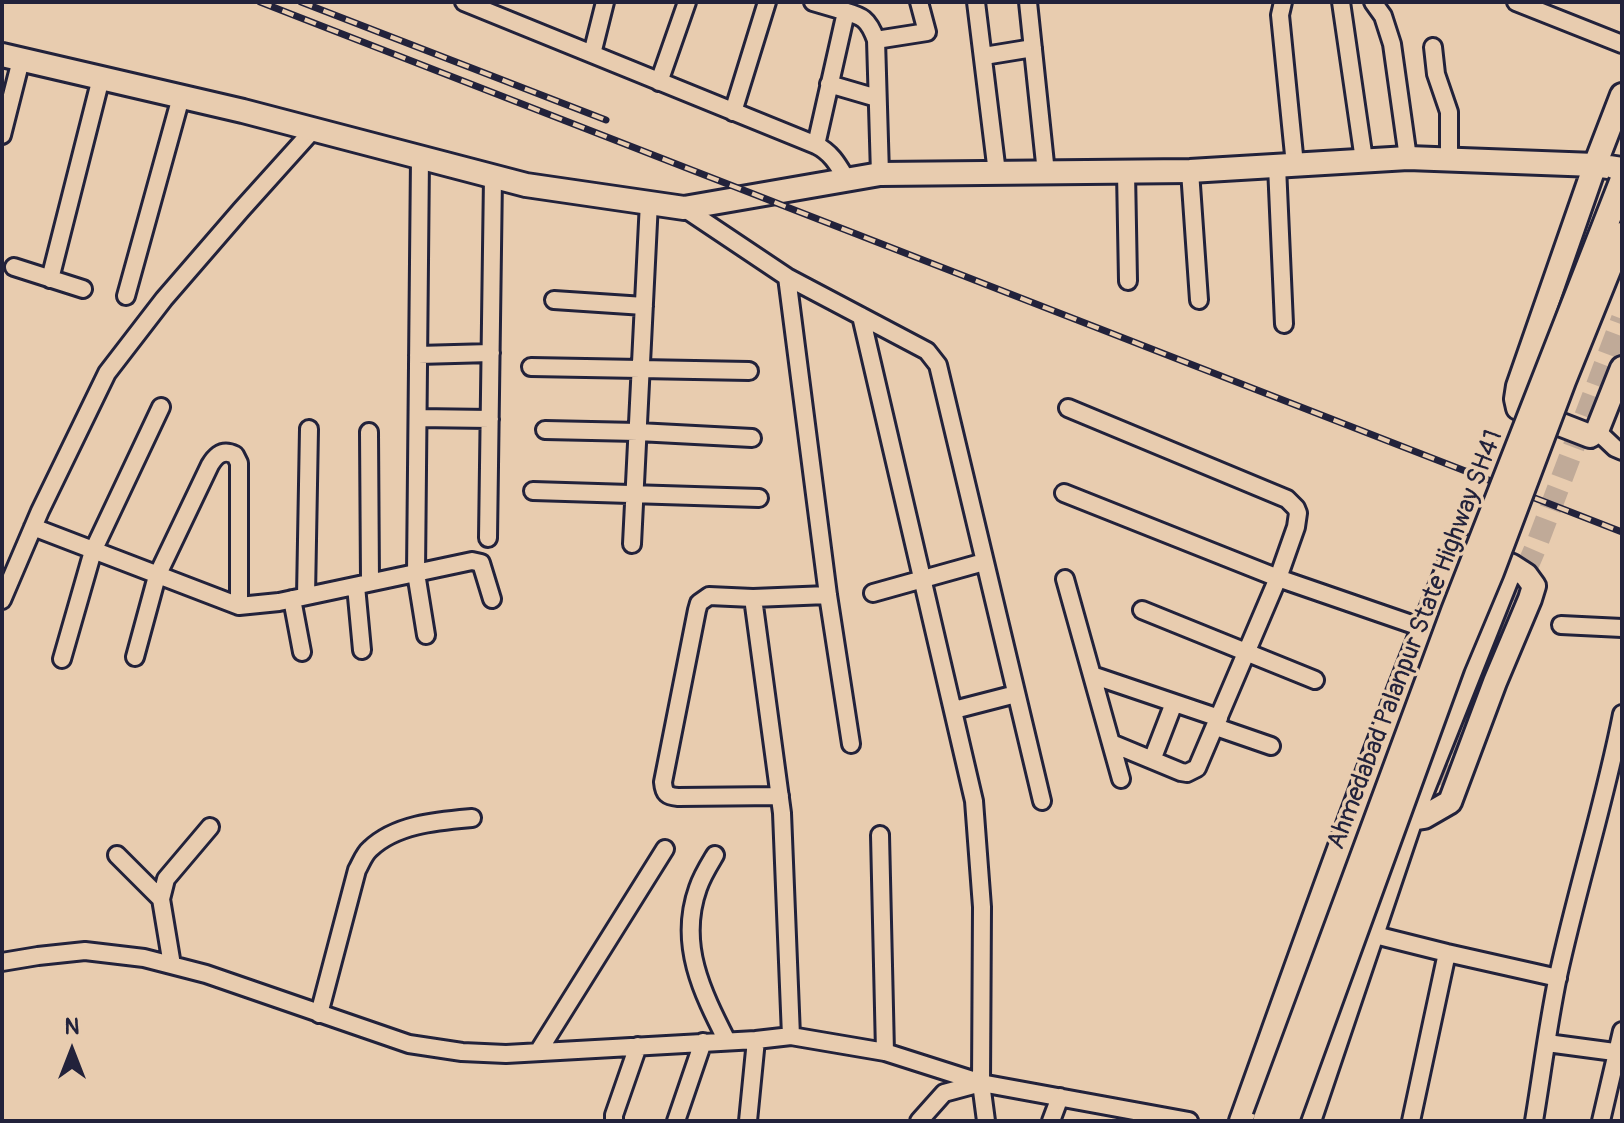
<!DOCTYPE html>
<html>
<head>
<meta charset="utf-8">
<style>
	body { margin:0 }
	#map { position:relative; width:1624px; height:1123px; overflow:hidden; background:#e8ccaf; font-family:Pangolin,sans-serif }
	canvas { display:block }
	.frame { position:absolute; inset:0; border:4px solid #22223b; pointer-events:none }
	.north { position:absolute; left:32px; top:1011px; width:80px; height:80px; -webkit-text-stroke:6px #e8ccaf; paint-order:stroke; rotate:0deg; font-size:22px; font-weight:700; line-height:32px; text-align:center; color:#22223b }
	.north::after { content:''; display:block; margin:auto; width:28px; height:36px; background:#22223b; clip-path:polygon(50% 0,100% 100%,50% 72%,0 100%) }
</style>
</head>
<body>
<div id="map">
<canvas width="1624" height="1123"></canvas>
<div class="frame"></div>
<div class="north">N</div>
</div>
<script>
const context = document.querySelector('canvas').getContext('2d');
context.lineJoin = 'round';
function strokePath(path, color, width, dash) { context.strokeStyle = color; context.lineWidth = width; context.lineCap = dash ? 'butt' : 'round'; context.setLineDash(dash || []); context.stroke(path); }
function drawText(font, color, halo, rows, align = 'center') {
  context.font = font + ' Pangolin,sans-serif'; context.lineWidth = 7; context.setLineDash([]); context.textBaseline = 'middle'; context.strokeStyle = halo; context.fillStyle = color; for (const [text, x, y, turn = 0] of rows) {
    context.save(); context.translate(x, y); context.rotate((+turn || 0) * Math.PI / 180); context.textAlign = isNaN(turn) ? turn : align; if (halo) context.strokeText(text, 0, 0); context.fillText(text, 0, 0); context.restore();
  }
}
const secondaryTunnel = new Path2D(`
	M1438 784 1473 693 1537 544 1622 319`);
const street = new Path2D(`
	M464 2 816 145C832 153 838 165 847 180
	M813 2 837 9
	M836 2 837 9C860 16 867 15 876 40L880 174
	M976 2 997 173
	M1028 2 1046 173
	M1283 2 1280 15 1295 165
	M1341 2 1364 160
	M1373 2 1383 16 1392 44 1408 158
	M1516 2 1622 44
	M876 40 927 32 919 2
	M1433 47 1436 74 1449 112V159
	M592 54 605 2
	M984 56 1033 48
	M659 82 687 2
	M829 84 877 98
	M733 112 767 2
	M2 135 21 60
	M816 145 846 12
	M420 158 416 573 426 635
	M1277 166 1284 324
	M1190 171 1199 300
	M1126 172 1128 281
	M684 208 787 277 828 595 851 744
	M14 267 83 289
	M787 277 927 351 938 365 1042 801
	M50 279 101 78
	M126 296 181 97
	M554 300 644 306
	M861 316 974 801 982 907 981 1083 986 1121
	M418 355 491 353
	M531 367 749 371
	M1068 408 1287 499 1296 508 1298 513 1296 527 1278 578 1197 768 1187 773 1181 772 1111 743
	M418 418 490 419
	M545 430 638 432 752 438
	M1597 431 1615 448 1622 451
	M369 432 370 582
	M533 491 759 498
	M1064 493 1278 578 1423 628
	M33 527 239 606 279 602 472 561 481 563 492 599
	M488 538 493 177
	M632 544 649 202
	M1065 579 1121 779
	M356 586 362 650
	M873 593 984 562
	M306 596 309 429
	M292 599 302 652
	M2 600 40 511 107 373 164 299 241 210 313 130
	M1142 610 1315 680
	M1561 625 1622 628
	M135 657 157 576 210 465C216 455 223 449 235 455L239 463V606
	M62 659 93 551 161 407
	M1092 675 1219 718
	M954 710 1016 694
	M1216 727 1271 746
	M1152 760 1174 703
	M780 796 678 797C667 796 664 794 663 782L697 610 699 603 709 596 753 598 828 595
	M880 835 885 1052
	M117 855 161 899
	M715 855C709 865 702 876 698 888 678 944 702 992 727 1041
	M1371 934 1447 953 1558 978
	M2 962 38 956 85 951 144 958 206 974 409 1044 462 1052 506 1054 756 1040
	M172 965 161 899 166 879 210 827
	M319 1014 357 870C361 863 364 854 370 849 396 824 438 821 472 818
	M791 1036 885 1052 979 1082
	M1547 1043 1622 1053
	M538 1052 665 849
	M614 1121V1115L638 1046
	M676 1121 703 1042
	M748 1121 756 1040 791 1036 782 813 753 598
	M919 1121 944 1093 981 1083 1189 1121
	M1051 1121 1060 1097
	M1411 1121 1447 953
	M1534 1121C1542 1073 1548 1024 1558 976 1577 888 1605 802 1622 714
	M1601 1121 1622 1031`);
const secondary = new Path2D(`
	M2 55 243 111 526 185 684 208 880 174 1190 171 1408 158 1595 165 1622 169
	M1622 95 1595 165 1518 386 1516 399 1518 408 1590 436 1597 431 1622 368
	M1411 819 1424 817 1450 802 1495 682 1530 599 1534 586 1526 575 1512 566
	M1241 1121C1310 929 1377 737 1456 549L1466 547 1512 566 1411 819 1309 1121`);
const rail = new Path2D(`
	M260 2 1622 532
	M301 2 606 120`);
const primaryBridge = new Path2D(`
	M1266 1119 1454 611 1622 182
	M1286 1121 1452 665 1491 572 1563 381 1622 235`);
const streetNames = [
	["Ahmedabad Palanpur State Highway SH41",1416,640,-69]
];
strokePath(secondaryTunnel, '#c0aa98', 22, [22, 11]);
strokePath(street, '#22223b', 22);
strokePath(secondary, '#22223b', 28);
strokePath(street, '#e8ccaf', 16);
strokePath(secondary, '#e8ccaf', 22);
strokePath(rail, '#22223b', 7);
strokePath(rail, '#e8ccaf', 4, [12]);
strokePath(primaryBridge, '#22223b', 30, []);
strokePath(primaryBridge, '#e8ccaf', 24);
drawText('26px', '#22223b', '#e8ccaf', streetNames);
</script>
</body>
</html>
